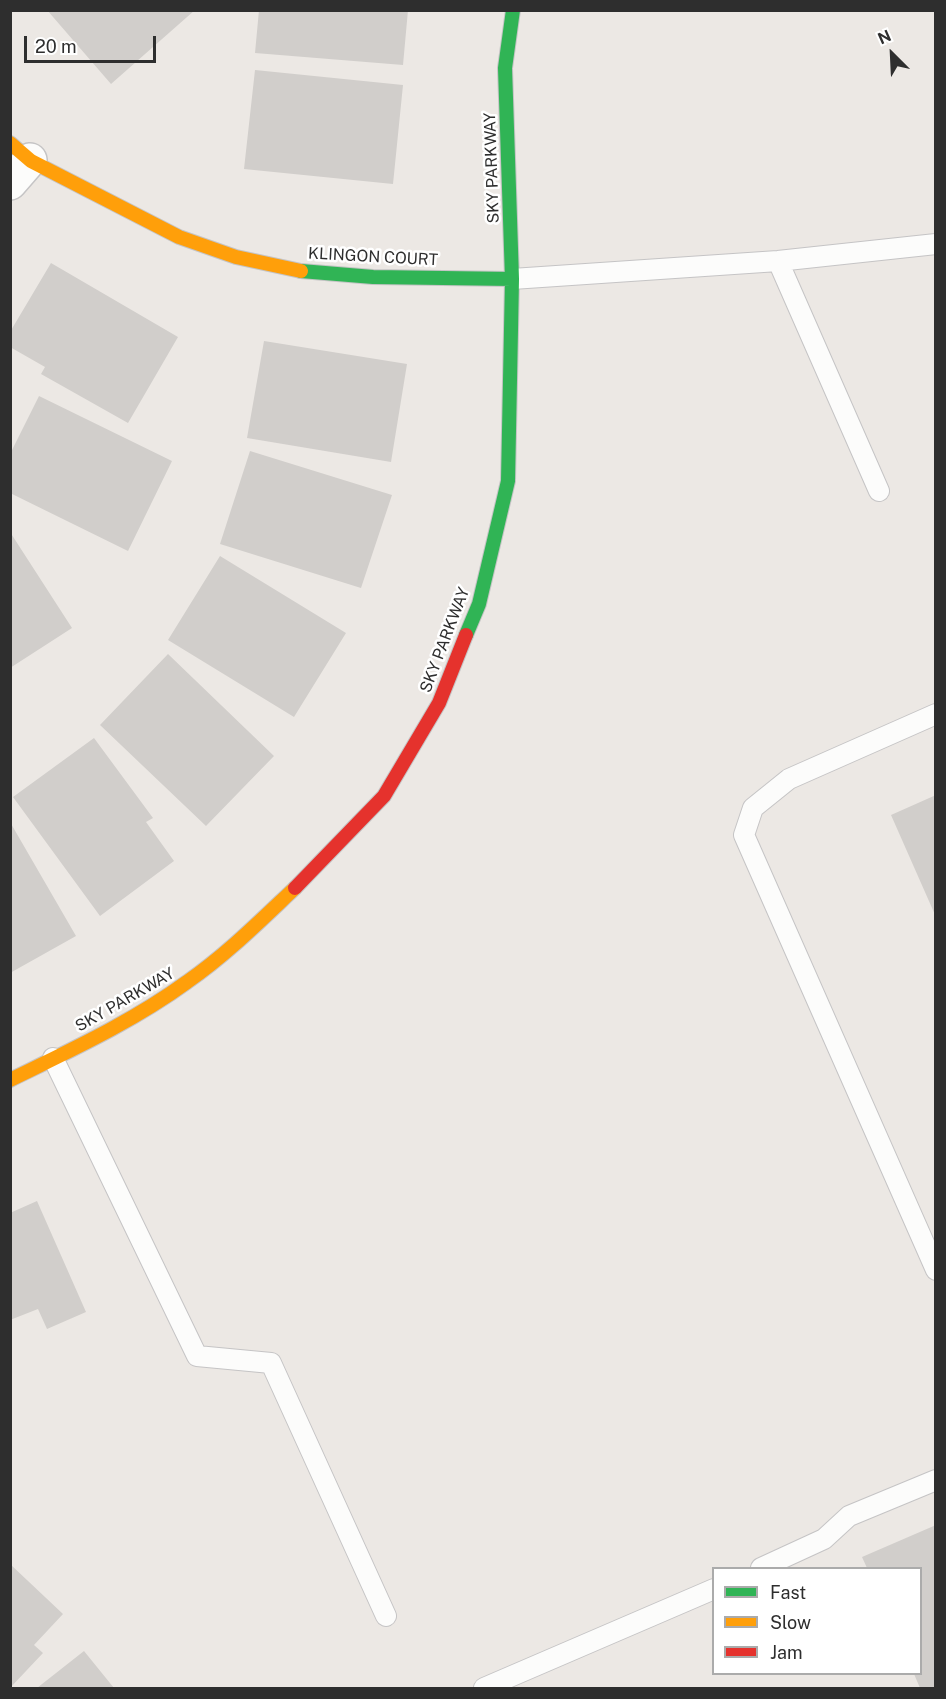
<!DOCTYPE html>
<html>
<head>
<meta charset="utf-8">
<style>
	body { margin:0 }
	#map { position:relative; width:946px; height:1699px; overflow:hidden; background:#ece8e4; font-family:"Public Sans",sans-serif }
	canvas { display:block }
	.frame { position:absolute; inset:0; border:12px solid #2e2e2e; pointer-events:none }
	.legend { position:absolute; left:712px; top:1567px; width:210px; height:108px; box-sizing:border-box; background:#fff; border:2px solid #ababab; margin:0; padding:8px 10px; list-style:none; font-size:18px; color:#2e2e2e }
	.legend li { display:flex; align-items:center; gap:12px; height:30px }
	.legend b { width:30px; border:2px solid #ababab }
	.north { position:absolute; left:862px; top:24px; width:60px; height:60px; -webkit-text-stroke:4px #fff; paint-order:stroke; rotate:336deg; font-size:16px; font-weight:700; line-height:24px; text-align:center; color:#2e2e2e }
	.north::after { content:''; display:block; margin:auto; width:21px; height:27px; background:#2e2e2e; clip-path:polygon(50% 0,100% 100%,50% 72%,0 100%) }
	.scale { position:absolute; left:24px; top:36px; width:132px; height:27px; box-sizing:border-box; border:3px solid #2e2e2e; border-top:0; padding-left:8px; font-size:18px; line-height:21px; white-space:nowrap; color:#2e2e2e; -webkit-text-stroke:4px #fff; paint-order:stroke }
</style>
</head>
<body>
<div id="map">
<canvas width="946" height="1699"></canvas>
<div class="frame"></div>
<ul class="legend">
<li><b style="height:8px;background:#30b455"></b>Fast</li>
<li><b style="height:8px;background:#ff9f0a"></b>Slow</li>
<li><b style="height:8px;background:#e5322d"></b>Jam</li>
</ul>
<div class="north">N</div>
<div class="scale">20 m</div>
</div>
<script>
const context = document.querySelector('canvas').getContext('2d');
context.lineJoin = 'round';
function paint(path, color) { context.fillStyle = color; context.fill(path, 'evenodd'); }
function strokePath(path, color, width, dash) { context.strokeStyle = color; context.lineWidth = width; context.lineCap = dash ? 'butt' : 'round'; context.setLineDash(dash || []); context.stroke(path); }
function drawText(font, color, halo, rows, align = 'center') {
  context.font = font + ' "Public Sans",sans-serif'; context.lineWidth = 5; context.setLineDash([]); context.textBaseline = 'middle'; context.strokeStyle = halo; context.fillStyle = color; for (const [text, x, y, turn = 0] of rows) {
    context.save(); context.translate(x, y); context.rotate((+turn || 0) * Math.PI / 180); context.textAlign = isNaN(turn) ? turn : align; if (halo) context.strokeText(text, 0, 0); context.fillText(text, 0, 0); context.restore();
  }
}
const building = new Path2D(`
	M47 10H195L111 84Z
	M259 10H408L403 65 255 53Z
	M255 70 403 85 393 184 244 169Z
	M51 263 178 337 128 423 41 374 45 367 10 347V332Z
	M264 341 407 364 391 462 247 438Z
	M39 396 172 461 128 551 10 493V454Z
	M250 451 392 495 361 588 220 544Z
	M10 532 72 628 10 668Z
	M220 556 346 633 294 717 168 640Z
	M168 654 274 756 206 826 100 725Z
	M94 738 153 818 146 822 174 861 100 916 13 797Z
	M936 795V917L891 815Z
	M10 822 76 936 10 973Z
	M37 1201 86 1312 47 1329 38 1309 10 1320V1213Z
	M936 1525V1688H920L914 1674H920V1568H867L862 1557Z
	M10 1564 63 1614 34 1645 43 1653 10 1688Z
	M84 1651 114 1688H37Z`);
const lane = new Path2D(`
	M778 261 879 491
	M512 279 778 261 936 244
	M936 714 789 779 753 808 744 835 936 1270
	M53 1058 197 1356 271 1363 386 1616
	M761 1568 824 1539 849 1516 936 1480
	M484 1688 714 1589`);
const street = new Path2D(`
	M10 183 30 160`);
const fast = new Path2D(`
	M301 271 373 277 512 279
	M466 635 479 604 508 481 512 279 505 68 513 10`);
const slow = new Path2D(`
	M10 143 31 161 179 237 236 257 301 271
	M10 1080C71 1050 132 1022 187 982 226 955 260 921 295 888`);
const jam = new Path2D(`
	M295 888 384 796 439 703 466 635`);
const streetNames = [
	["SKY PARKWAY",492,168,-92],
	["KLINGON COURT",373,257,3],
	["SKY PARKWAY",445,640,-69],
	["SKY PARKWAY",125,1000,-30]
];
paint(building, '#d1cecb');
strokePath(lane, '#c5c4c5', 22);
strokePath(street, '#c5c4c5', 36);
strokePath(fast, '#c5c4c5', 16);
strokePath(slow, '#c5c4c5', 16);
strokePath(jam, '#c5c4c5', 16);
strokePath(lane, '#fcfcfb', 20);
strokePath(street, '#fcfcfb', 33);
strokePath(fast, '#30b455', 14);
strokePath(slow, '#ff9f0a', 14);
strokePath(jam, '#e5322d', 14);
drawText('16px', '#2e2e2e', '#fff', streetNames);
</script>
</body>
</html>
